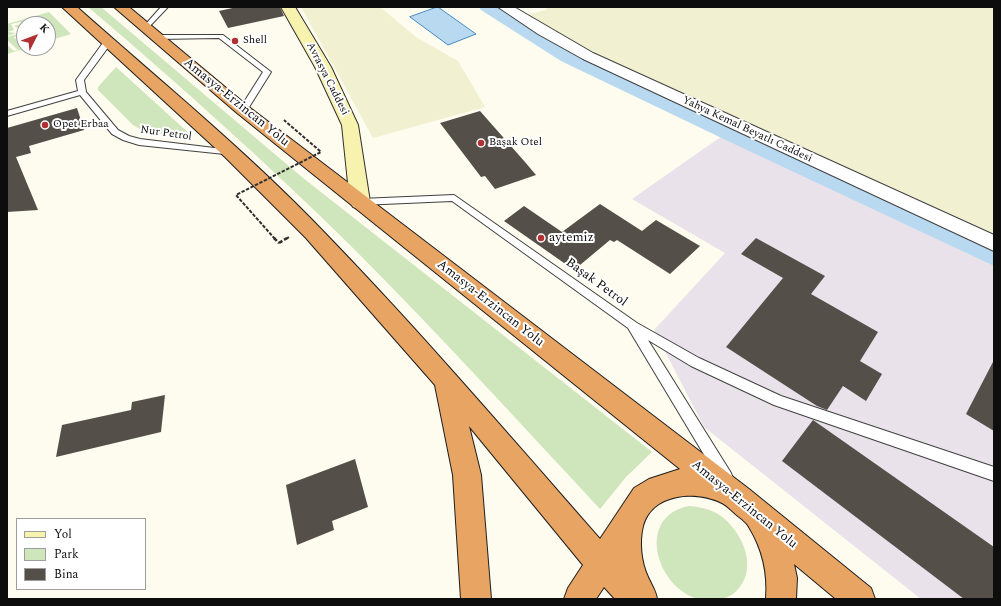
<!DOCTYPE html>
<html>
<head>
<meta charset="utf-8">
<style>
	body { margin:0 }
	#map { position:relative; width:1001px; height:606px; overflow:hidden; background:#fefbef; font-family:Spectral,serif }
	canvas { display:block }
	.frame { position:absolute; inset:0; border:8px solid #0d0d0d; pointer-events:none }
	.legend { position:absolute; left:16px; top:518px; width:130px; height:72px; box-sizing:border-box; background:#fff; border:1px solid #9e9e9e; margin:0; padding:5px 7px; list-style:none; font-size:12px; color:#0d0d0d }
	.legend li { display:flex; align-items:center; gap:8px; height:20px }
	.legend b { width:20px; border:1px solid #9e9e9e }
	.north { position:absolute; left:16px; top:16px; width:40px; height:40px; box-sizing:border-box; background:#fff; border:1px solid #9e9e9e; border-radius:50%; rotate:48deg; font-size:11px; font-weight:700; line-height:16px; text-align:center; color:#0d0d0d }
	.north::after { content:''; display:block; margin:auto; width:14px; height:18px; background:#b13133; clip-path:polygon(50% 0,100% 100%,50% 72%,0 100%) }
</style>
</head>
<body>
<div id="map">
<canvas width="1001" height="606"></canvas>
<div class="frame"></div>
<ul class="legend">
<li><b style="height:5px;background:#f8f2af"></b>Yol</li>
<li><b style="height:11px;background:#cfe5bb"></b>Park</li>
<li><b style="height:11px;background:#554f4a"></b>Bina</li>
</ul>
<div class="north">K</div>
</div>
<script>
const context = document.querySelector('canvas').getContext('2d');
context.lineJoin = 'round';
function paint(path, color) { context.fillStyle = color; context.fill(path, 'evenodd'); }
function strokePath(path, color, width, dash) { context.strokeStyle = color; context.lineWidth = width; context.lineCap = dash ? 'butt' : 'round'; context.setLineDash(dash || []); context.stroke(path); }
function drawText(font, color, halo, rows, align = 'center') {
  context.font = font + ' Spectral,serif'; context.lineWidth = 4; context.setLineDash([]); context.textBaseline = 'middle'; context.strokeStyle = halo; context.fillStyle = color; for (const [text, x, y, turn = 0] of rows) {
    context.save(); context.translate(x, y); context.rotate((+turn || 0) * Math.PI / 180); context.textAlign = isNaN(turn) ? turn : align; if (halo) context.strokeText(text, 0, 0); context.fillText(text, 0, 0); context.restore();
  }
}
const industrial = new Path2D(`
	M722 136 994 266V599H921L704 427 654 330 725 253 632 199Z`);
const farmland = new Path2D(`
	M301 7H380L416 37 458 61 485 107 373 138Z
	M546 7H994V236L597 56 523 15 547 10Z`);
const green = new Path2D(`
	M88 7H101L303 178 652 452 626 477 600 509C519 422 439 334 355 250 269 165 180 85 88 7Z
	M49 12 71 34 48 41V28L52 27 50 23 44 24 41 20 43 18 38 19 39 22 36 23 41 24H24V31L18 32V28L14 26 21 24 20 22 11 24 14 30 8 32 16 33 7 36V24Z
	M17 34 18 36 14 37 15 39 24 36V48H27L7 54V45L14 51 18 50 7 40V37Z
	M116 67 192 136 145 132 133 125 98 90V87Z
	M689 506C700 507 711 509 721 516 741 531 758 565 739 588 732 597 724 599 713 599 706 599 699 600 692 597 654 580 638 516 689 506Z`);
const water = new Path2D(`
	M438 7 476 34 448 45 410 17Z`);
const canal = new Path2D(`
	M479 7H498L573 53 744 134 994 247V266L730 142 561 61 481 10Z`);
const building = new Path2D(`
	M237 7H280L284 16 228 28 219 11Z
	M77 108 84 130 29 146 31 153 16 157 38 210 7 212V128Z
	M480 111 525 162 536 175 495 189 485 176 481 177 440 123Z
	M600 204 642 231 656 220 700 246 670 274 617 240 614 242 610 240 574 270 504 221 524 206 562 232Z
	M756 238 825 276 811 294 878 332 860 361 882 374 866 401 843 386 827 410 817 406 726 347 783 278 741 254Z
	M994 360V431L966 414Z
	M165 395 161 432 56 457 62 425 131 410 132 402Z
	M813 420 994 547V599H964L782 461Z
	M355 459 368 507 332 521 334 530 297 545 286 485Z`);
const pathFar1 = new Path2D(`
	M286 239 289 237`);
const path = new Path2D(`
	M279 243 287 238`);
const lane = new Path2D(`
	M161 7H168L148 28H144V26Z
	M223 35 271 72 246 112H243L239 110 263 72 219 38 157 39 153 37 157 35Z
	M105 40 112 42 84 80 86 92 118 130 129 136 140 139 231 150 235 153 234 155 139 145 123 140 112 134 80 95 7 116V111L78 91 76 80Z
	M454 195 637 323 699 358 781 396 994 467V481L774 405 691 366 648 340 731 473 733 478 731 483 726 485 721 483 628 328 452 201 360 205 355 202 360 199Z`);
const street = new Path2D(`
	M498 7H514L593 53 994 235V251L583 59 538 34Z`);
const secondary = new Path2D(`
	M281 7H295L331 67 358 125 370 202 367 207 360 209 353 207 350 202 342 125 315 67Z`);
const highway = new Path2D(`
	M62 7H77C159 80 245 150 321 229 418 329 508 434 600 539L634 488 649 479 680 469 237 113 114 7H129L249 107 749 489 871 588 875 599H836L794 564 797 578 796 599H766C768 573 763 550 749 527 747 523 742 519 738 516 733 512 728 506 722 503 696 490 652 493 643 526 639 542 641 562 648 577 651 584 656 591 657 599H615L604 587 596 599H564L568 588 583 565 469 426 481 475 491 599H461L453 475 435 385 306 238 225 157Z`);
const pathBridgeFar1 = new Path2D(`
	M275 239 236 195 321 152 284 120`);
const pathBridge = new Path2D(`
	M274 238 279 243`);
const markers = [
	[235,41,4,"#b13133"],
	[45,125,4,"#b13133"],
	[481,143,4,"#b13133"],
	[541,238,4,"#b13133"]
];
const farPoinames = [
	["Shell",243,41],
	["Opet Erbaa",53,125],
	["Başak Otel",489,143]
];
const farStreetnames = [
	["Avrasya Caddesi",327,79,63],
	["Yahya Kemal Beyatlı Caddesi",747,130,25],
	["Nur Petrol",166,134,8]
];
const streetNames = [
	["Amasya-Erzincan Yolu",236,103,39],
	["Başak Petrol",596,283,36],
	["Amasya-Erzincan Yolu",490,304,38],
	["Amasya-Erzincan Yolu",744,505,39]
];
const poiNames = [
	["aytemiz",549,238]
];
paint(industrial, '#eae2eb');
paint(farmland, '#f1f0d1');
paint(green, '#cfe5bb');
paint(water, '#b8d9f0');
strokePath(water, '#458bc1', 1);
paint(canal, '#b8d9f0');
paint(building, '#554f4a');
strokePath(lane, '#404040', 2);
strokePath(street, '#404040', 2);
strokePath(secondary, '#2f2f2f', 2);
strokePath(highway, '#1e1e1e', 2);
strokePath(pathFar1, '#2f2f2f', 2, [3.5, 1.5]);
strokePath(path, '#2f2f2f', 2.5, [4, 2]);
paint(lane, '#fff');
paint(street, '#fff');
paint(secondary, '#f8f2af');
paint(highway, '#e7a463');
strokePath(pathBridgeFar1, '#2f2f2f', 2, [3.5, 1.5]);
strokePath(pathBridge, '#2f2f2f', 2.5, [4, 2]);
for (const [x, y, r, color] of markers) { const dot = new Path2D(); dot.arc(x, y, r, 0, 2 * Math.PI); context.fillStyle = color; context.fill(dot); strokePath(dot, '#fff', 1.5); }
drawText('11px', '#0d0d0d', '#fff', farPoinames, 'left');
drawText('11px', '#0d0d0d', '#fff', farStreetnames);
drawText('13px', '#0d0d0d', '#fff', streetNames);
drawText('13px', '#0d0d0d', '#fff', poiNames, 'left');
</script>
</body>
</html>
